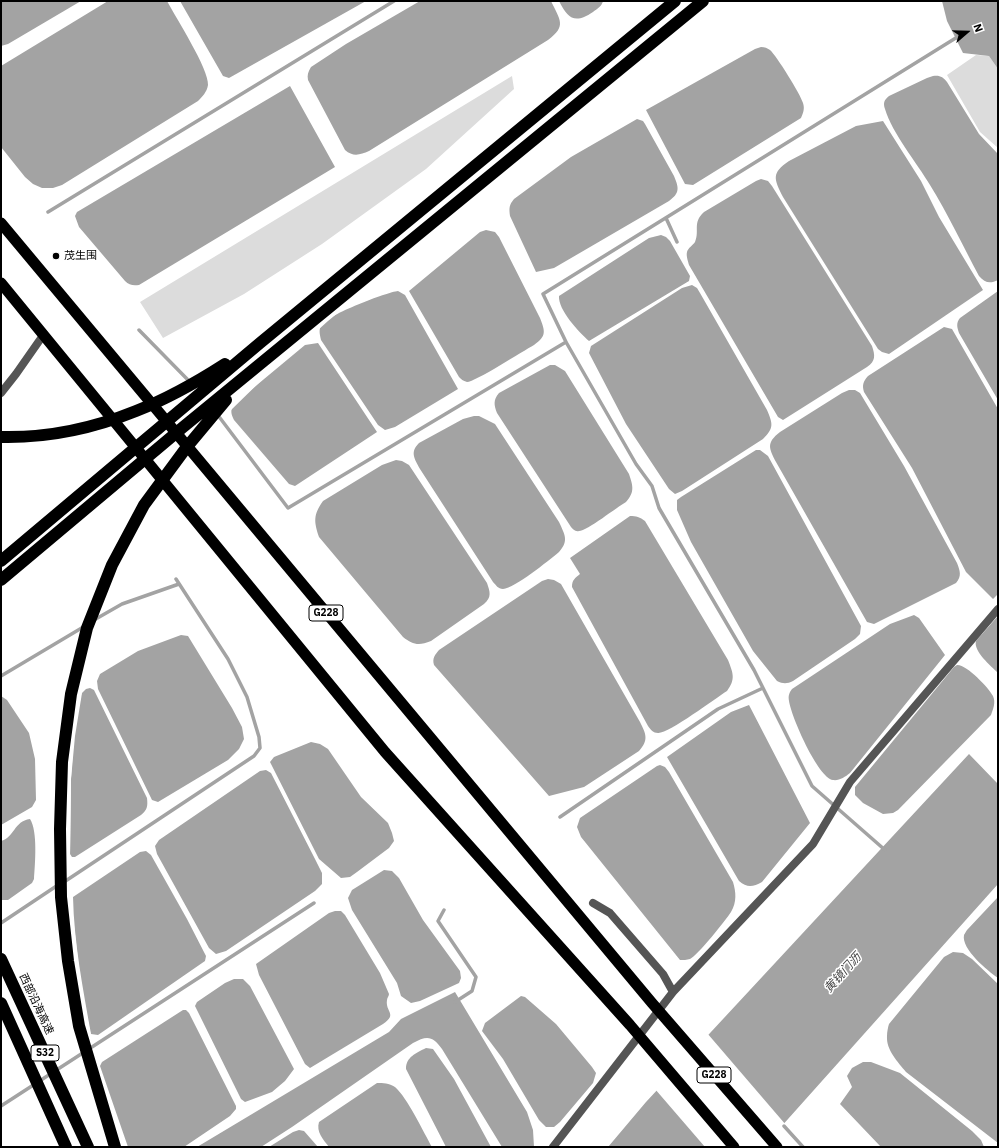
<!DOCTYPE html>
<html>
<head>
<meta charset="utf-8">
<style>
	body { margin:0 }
	#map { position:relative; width:999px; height:1148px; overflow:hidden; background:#fff; font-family:"IBM Plex Sans",sans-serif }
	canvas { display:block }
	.frame { position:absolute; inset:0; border:2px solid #000; pointer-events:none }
	.north { position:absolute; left:947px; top:12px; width:40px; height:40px; -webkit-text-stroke:3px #fff; paint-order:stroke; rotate:70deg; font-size:11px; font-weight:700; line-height:16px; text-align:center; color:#000 }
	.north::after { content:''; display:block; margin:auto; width:14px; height:18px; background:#000; clip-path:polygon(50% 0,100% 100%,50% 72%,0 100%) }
</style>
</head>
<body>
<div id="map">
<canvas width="999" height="1148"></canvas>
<div class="frame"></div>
<div class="north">N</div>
</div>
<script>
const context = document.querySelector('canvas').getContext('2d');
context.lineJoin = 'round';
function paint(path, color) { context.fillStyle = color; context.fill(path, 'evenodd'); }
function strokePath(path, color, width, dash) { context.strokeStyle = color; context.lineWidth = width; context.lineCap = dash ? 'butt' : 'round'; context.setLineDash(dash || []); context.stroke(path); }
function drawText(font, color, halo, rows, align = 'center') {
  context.font = font + ' "IBM Plex Sans","Noto Sans SC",sans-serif'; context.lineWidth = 3; context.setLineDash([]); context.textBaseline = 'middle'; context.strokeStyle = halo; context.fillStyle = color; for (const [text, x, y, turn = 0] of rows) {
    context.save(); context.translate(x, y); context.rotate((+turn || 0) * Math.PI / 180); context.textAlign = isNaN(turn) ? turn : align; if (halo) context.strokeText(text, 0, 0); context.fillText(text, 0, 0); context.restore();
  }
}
const green = new Path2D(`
	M976 55 989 56 998 69V148L980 132 947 75Z
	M512 76 514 89 426 169 322 244 244 294 163 338 140 302Z`);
const water = new Path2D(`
	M1 1H81L8 44 1 46Z
	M108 1H167C176 18 209 69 208 85 207 92 202 97 198 101L62 185 53 188H42L33 184 25 177 1 147V66Z
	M180 1H366L229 78 223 76 219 69Z
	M420 1H551C560 20 567 26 548 40L369 151C360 155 353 157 345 150L308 80C307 75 308 72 311 67L346 44Z
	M559 1H603C602 6 597 9 593 12 575 24 568 19 559 1Z
	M942 1H998V69L989 56 963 53 947 21Z
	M761 47C765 47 767 48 770 50 776 55 801 95 803 103 805 109 803 113 801 118L693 185 685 184 646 110 755 49Z
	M933 76C940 75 943 77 947 82L979 134 998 154V280C990 284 985 283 979 276 963 246 948 214 930 185 917 163 892 133 885 109 883 103 884 100 889 96L927 78Z
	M290 86 335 167 139 285C133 286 129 285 125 281L79 227 75 216 77 212Z
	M637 119 643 121 645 124 674 176C679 188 680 193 669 201L554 268 536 272 510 216C509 208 509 205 514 199L571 157Z
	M883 121 921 181 939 217 983 290 889 354 882 352 878 349 783 197C774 179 771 173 789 161L856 126Z
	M761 179 768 181 772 186 872 346C875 355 876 361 867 367L783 420 778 417 689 265C688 261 686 256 687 252 688 248 693 245 695 242 700 230 692 223 704 212L756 181Z
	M486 230 495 232 499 237 540 318C545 331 547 336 534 345 523 351 475 382 467 382 463 381 461 379 459 377L409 291 480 232Z
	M661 235 666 237 670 241 690 276 689 281 589 341C579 332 558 310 559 296L649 238Z
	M692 285 697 288 700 293 767 410C773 424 774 428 763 439L682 491 675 494 669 489 626 424 589 353 591 346 682 288Z
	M398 291 405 295 458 389 395 427 385 430 378 425 321 340C320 335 318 329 322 324 328 315 387 292 398 291Z
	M998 291V400L959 333C957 327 956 323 960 318Z
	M944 327 952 329 998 409V594L993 599 966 572 912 468 864 392C862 385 863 382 868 376Z
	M318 343 377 432 295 486 289 484 234 420C231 414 230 410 234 404L305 345Z
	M550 365H555L565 371 629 474C633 486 635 492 626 502 617 507 587 531 579 531 575 532 573 529 571 527L497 413C494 405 493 400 499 393Z
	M849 390H855L860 393 904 466 957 563C960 571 962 576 956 583L874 624 867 622 776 462C769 448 766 443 780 432L842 393Z
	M474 416H479L495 424 559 522C565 535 569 541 559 552 548 561 515 588 503 589 498 589 496 585 493 582L420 469C414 458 410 452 419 443L463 419Z
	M756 450H760L768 456 861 626 860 634 855 639 793 681C787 684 783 684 777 681L753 651 691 542 677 510V500L681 497Z
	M396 460 402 461 409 465 487 583C490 592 492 597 484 604L431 641C419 646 413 645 403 637L319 537C314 522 313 515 323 501L382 465Z
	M630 516C636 516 640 517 645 521L728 660C733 673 736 679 727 691 716 698 668 734 658 733 653 733 651 730 648 726L572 587C572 580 575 578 580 574L570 558Z
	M548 579 554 580 561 584 640 722C646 734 649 740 639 751L584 787 549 796 434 665C432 658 435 655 439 650L542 581Z
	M914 615 919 618 945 655 850 773C845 777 839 781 833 780 818 778 791 716 789 701 788 696 789 693 792 689L890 624Z
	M998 616V673C991 666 973 651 976 641Z
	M181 635 188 636 232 708 242 727 244 739 239 749 228 760 158 802 152 800 98 689 97 681 100 674 138 651Z
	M957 665C966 664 989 688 993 696 996 703 993 709 991 715L898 810 893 813 883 814 863 803 855 795V787L954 667Z
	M90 688 94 690 147 798C148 807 147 810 141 815L75 857H72L70 854 71 779 75 736 82 693 86 689Z
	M1 696 7 700 29 733 35 759 36 800 32 807 1 825Z
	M749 705 810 823 762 882C753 887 747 888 739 881L667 757 731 712Z
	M311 742 320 744 328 749 361 797 388 823 392 833 394 841 389 848 357 872 350 877 341 878 319 859 270 762 274 757Z
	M969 754 998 784V884L763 1147H608L646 1102Z
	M660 765 665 767 669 772 733 882C736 892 737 902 731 912 726 920 697 956 690 959 687 960 683 960 680 960L581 837 577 827 580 818 657 766Z
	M266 770 271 773 315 859 322 873V884L315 891 226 951 216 954 209 948 157 854 155 846 159 840 260 771Z
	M30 819C38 831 35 865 34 879L32 883 8 900H1V841C14 838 14 821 30 819Z
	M146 851 151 855 187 919 206 956 205 961 98 1035 91 1034C83 989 74 943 73 897L140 852Z
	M384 870 392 871 399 878 423 920 460 971 461 978 459 983 420 1001 411 1003 401 996 397 983 352 910 348 898 352 890Z
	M998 897V978C988 971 961 949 964 935 964 935 967 930 967 930Z
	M335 911H341L345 915 380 973 389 994C389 996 387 998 387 1000 385 1012 398 1014 383 1024L310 1068 305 1064 259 975 256 964 329 913Z
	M953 952 963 953 972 959 998 984V1143L906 1072C898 1062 886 1050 887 1036 887 1032 888 1027 889 1024L944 957Z
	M234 979H243L250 986 294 1069 285 1081 272 1092 245 1102 241 1099 195 1006 197 1002 225 983Z
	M455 992 527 1112 533 1130 534 1147H502L442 1049C433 1036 427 1035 413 1043L292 1127 261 1147H197L389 1032 401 1019Z
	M521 996 525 997 556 1024 592 1067 596 1073 593 1083 560 1122 554 1127H546L539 1120 503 1059 482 1031 485 1023Z
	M183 1010H186L189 1013 236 1106V1109L230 1116 184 1147H128L100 1066 102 1062Z
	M426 1048 433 1049 454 1079 491 1147H446L406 1069C406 1057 416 1053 426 1048Z
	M863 1062H871L900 1073 972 1131 981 1140 984 1147H881L840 1104 852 1087 847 1076 852 1068Z
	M377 1083C383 1083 389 1083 395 1087 407 1097 424 1133 432 1147H329C323 1139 316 1132 319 1122Z
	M299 1130 304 1131 318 1147H269L293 1132Z`);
const pier = new Path2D(`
	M339 312 328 321 318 330 320 323 325 319Z
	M278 365 272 370 229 412V407L233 403Z
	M82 690 74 735 71 778 70 858 68 854 69 779 73 735 80 693Z
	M72 895 73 917 81 986 91 1036 89 1034 80 986 72 917Z
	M707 1033 786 1125 766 1147H705L655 1089Z
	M98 1064 103 1082 126 1147 119 1130 100 1074Z`);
const stream = new Path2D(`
	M48 212 394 1
	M666 218 677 242
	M139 330 190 382
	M217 414 288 508 566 342
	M94 620 122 604 179 584
	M1 676 85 626
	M560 817 718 709 763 688
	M885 850 812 786 754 670 659 508 652 486 636 464 566 342 543 294 959 36
	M64 882 254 756 260 748 259 737 247 697 228 659 176 579
	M444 910 438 921 476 977 472 991 455 1002
	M1 923 58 885
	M1 1106 314 903
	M784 1126 803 1147`);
const minor = new Path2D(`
	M1 393 16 374 44 334
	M593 903 610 913 663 974 673 992 813 844 850 782 998 609
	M553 1147 673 992`);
const trunk = new Path2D(`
	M1 223 652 1003 777 1147
	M1 283 385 752 630 1025 734 1147`);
const motorway = new Path2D(`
	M1 437C46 438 94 428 136 411 167 399 197 382 225 364
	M1 561 260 343 675 1
	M1 580 182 428 703 1
	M1 959 88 1147
	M1 1003 66 1147
	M115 1147 79 1026 68 961 61 897 60 829 62 762 71 694 87 628 112 565 144 505 186 448 226 400`);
const markers = [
	[56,256,4,"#000"]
];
const shields = [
	[326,613,34],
	[45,1053,28],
	[714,1075,34]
];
const shieldNames = [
	["G228",326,613],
	["S32",45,1053],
	["G228",714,1075]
];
const poiNames = [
	["茂生围",64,256]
];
const streetNames = [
	["西部沿海高速",36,1004,65]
];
const waterNames = [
	["黄镜门沥",843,973,-48]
];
paint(green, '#dcdcdc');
paint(water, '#a3a3a3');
paint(pier, '#fff');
strokePath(stream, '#a3a3a3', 3.5);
strokePath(minor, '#555', 8);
strokePath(trunk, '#000', 11);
strokePath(motorway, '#000', 12);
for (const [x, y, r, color] of markers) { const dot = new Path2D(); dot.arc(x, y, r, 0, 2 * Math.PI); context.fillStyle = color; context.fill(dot); strokePath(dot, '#fff', 1.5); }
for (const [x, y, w] of shields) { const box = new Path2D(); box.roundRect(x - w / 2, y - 8, w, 16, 3); context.fillStyle = '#fff'; context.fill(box); strokePath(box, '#000', 1); }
drawText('bold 10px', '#000', null, shieldNames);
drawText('11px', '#000', '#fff', poiNames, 'left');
drawText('11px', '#000', '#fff', streetNames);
drawText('italic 12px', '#444', '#fff', waterNames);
</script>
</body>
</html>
